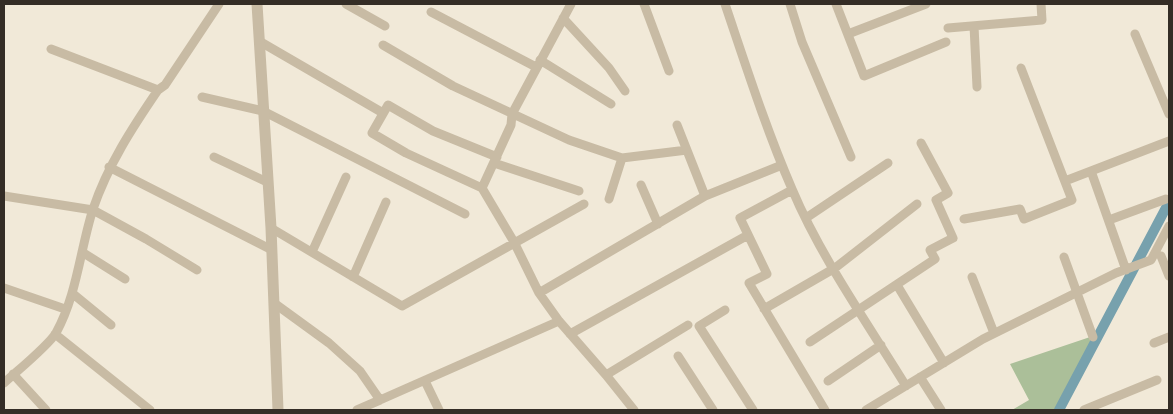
<!DOCTYPE html>
<html>
<head>
<meta charset="utf-8">
<style>
	body { margin:0 }
	#map { position:relative; width:1173px; height:414px; overflow:hidden; background:#f1e9d8; font-family:"Golos Text",sans-serif }
	canvas { display:block }
	.frame { position:absolute; inset:0; border:5px solid #342d26; pointer-events:none }
</style>
</head>
<body>
<div id="map">
<canvas width="1173" height="414"></canvas>
<div class="frame"></div>
</div>
<script>
const context = document.querySelector('canvas').getContext('2d');
context.lineJoin = 'round';
function paint(path, color) { context.fillStyle = color; context.fill(path, 'evenodd'); }
function strokePath(path, color, width, dash) { context.strokeStyle = color; context.lineWidth = width; context.lineCap = dash ? 'butt' : 'round'; context.setLineDash(dash || []); context.stroke(path); }
const green = new Path2D(`
	M1099 334 1059 410H1012L1029 400 1010 364Z`);
const canal = new Path2D(`
	M1059 410 1169 202`);
const minor = new Path2D(`
	M346 4 385 26
	M644 4 669 71
	M725 4C746 66 766 129 792 189 820 256 868 324 906 386
	M790 4 802 42 851 157
	M836 4 864 76 946 42
	M431 12 536 67
	M563 18 609 68 625 91
	M974 26 977 87
	M948 28 1042 20 1041 4
	M848 34 926 4
	M1135 34 1169 114
	M259 41 383 113
	M383 45 453 86 569 140 622 158 687 150
	M51 49 158 90 165 85 219 4
	M540 60 611 104
	M202 97 263 111 465 214
	M677 125 705 196
	M214 157 267 182
	M497 157 433 131 388 105 372 133 406 153 482 188 514 242 539 293 559 321 606 375 634 410
	M494 163 579 191
	M109 167 272 250
	M1091 171 1126 270
	M1065 181 1169 141
	M641 185 658 224
	M482 188 511 125 512 114 571 4
	M792 190 740 218 767 274 749 283 825 410
	M4 196 93 210 146 239 197 270
	M609 199 622 158
	M806 218 888 163
	M964 219 1020 209 1024 219 1072 200 1021 68
	M1109 220 1166 199
	M271 228 402 306 584 204
	M82 252 125 279
	M312 252 346 177
	M1161 256 1169 276
	M1064 257 1093 337
	M353 277 386 202
	M972 277 994 333
	M897 285 944 363
	M4 288 65 309
	M72 293 111 325
	M539 293 705 196 782 165
	M274 303 329 343 360 371 380 400 559 321
	M764 309 835 268 917 204
	M725 310 699 326 753 410
	M55 334 150 410
	M570 334 748 235
	M810 342 935 259 930 250 953 238 936 200 948 193 921 143
	M1154 343 1169 337
	M678 356 713 410
	M13 374 46 410
	M606 375 688 325
	M920 377 941 410
	M425 381 439 410
	M828 381 881 345
	M4 383C17 371 48 346 56 333 77 295 80 250 93 209 108 165 132 128 158 90
	M357 410 380 400
	M866 410 983 339 1116 273 1151 260 1169 226
	M1084 410 1157 380`);
const tertiary = new Path2D(`
	M257 4 271 228 278 410`);
paint(green, '#abbf99');
strokePath(canal, '#77a1ad', 10);
strokePath(minor, '#c8bba4', 9);
strokePath(tertiary, '#c8bba4', 11);
</script>
</body>
</html>
